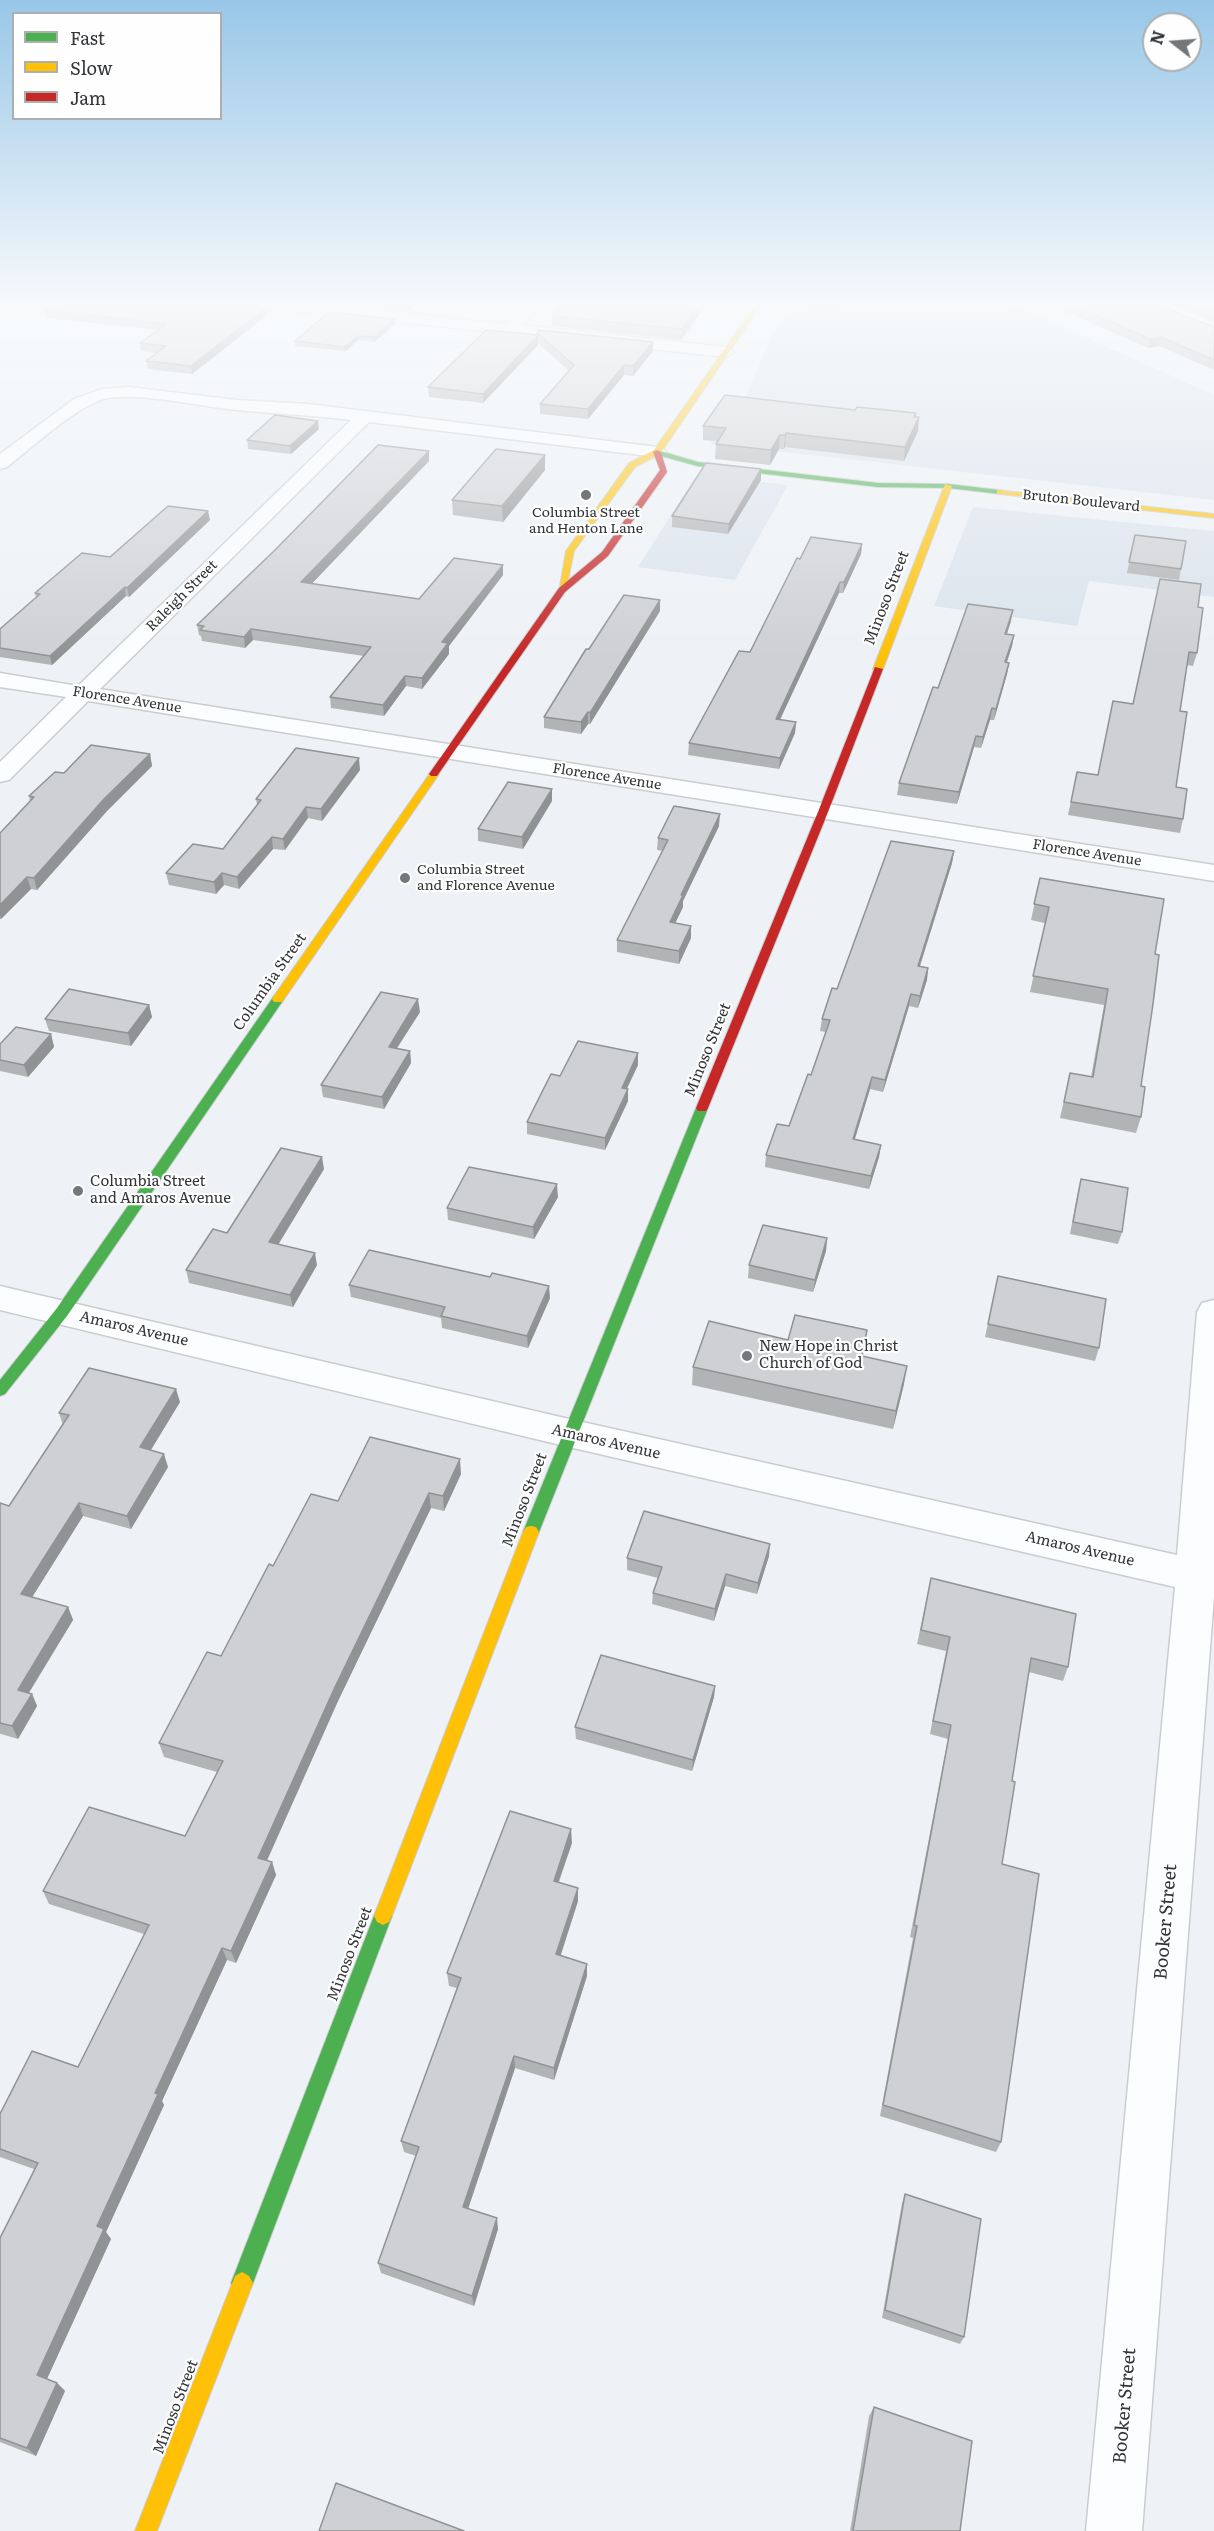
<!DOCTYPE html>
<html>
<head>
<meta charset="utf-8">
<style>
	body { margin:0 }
	#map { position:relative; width:1214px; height:2531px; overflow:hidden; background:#eef2f6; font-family:Literata,serif }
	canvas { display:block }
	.legend { position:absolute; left:12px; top:12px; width:210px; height:108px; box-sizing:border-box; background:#fefefe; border:2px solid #acaeaf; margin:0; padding:8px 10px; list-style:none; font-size:18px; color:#323538 }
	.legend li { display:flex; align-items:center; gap:12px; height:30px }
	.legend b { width:30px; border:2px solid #acaeaf }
	.north { position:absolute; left:1142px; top:12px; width:60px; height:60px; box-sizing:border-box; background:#fefefe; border:2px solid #acaeaf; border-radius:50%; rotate:287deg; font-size:16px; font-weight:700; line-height:24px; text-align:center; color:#323538 }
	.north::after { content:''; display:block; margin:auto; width:21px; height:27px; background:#74777a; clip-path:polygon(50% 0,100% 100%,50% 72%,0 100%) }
</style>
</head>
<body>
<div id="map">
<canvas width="1214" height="2531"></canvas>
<ul class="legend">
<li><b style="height:8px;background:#4caf50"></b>Fast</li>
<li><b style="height:8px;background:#ffc107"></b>Slow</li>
<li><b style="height:8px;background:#c62828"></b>Jam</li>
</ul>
<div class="north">N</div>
</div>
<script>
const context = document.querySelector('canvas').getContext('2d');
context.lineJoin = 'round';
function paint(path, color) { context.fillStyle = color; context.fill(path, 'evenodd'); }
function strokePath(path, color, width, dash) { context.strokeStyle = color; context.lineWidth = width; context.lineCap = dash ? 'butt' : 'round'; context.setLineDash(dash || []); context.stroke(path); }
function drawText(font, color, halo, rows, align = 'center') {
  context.font = font + ' Literata,serif'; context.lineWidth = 4.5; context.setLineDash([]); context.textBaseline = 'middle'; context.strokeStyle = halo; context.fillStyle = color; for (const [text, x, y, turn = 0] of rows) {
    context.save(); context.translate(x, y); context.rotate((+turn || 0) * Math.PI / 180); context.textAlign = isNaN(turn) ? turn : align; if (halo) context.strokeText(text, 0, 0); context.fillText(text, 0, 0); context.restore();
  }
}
const built = new Path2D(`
	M794 301H992L1025 310 1214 395V500L712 444 706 439 745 398 772 335Z
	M697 474 788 485 735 580 638 567Z
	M973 507 1214 531V597L1089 581 1077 626 934 606Z`);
const street = new Path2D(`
	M240 301H294L505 324 529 301H546L522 325 726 347 734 352 726 357 248 306Z
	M129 387 237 400 308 404 657 447 663 448 666 452 663 456 657 457 369 422 100 689 1214 865V881L88 701 9 780 0 782V762L66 697 0 687V673L78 686 351 420C313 415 275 414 237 410 202 407 135 391 104 399 76 407 31 448 7 467L0 469V454L74 399 102 389Z
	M0 1286 569 1419 1177 1555 1197 1312 1202 1303 1214 1300V1596L1142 2531H1086L1175 1587 569 1447 0 1310Z`);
const fast = new Path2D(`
	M657 450 698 462 878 483 948 484 1000 490 1004 492 1000 494 948 488 878 487 697 466 654 454 653 452Z
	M278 995 284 999 67 1316 5 1394 0 1396V1380L57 1308 274 996Z
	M702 1104 708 1108 539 1532 536 1537 531 1538 526 1537 523 1532 696 1108Z
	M383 1907 389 1910 392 1916 253 2283 249 2290 242 2294 235 2290 231 2283 374 1916 377 1910Z`);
const slow = new Path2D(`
	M758 301H764L660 454 635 467 574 551 566 590 559 592 566 551 629 463 654 450Z
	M945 484 952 486 883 669 875 671 873 669Z
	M997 490 1214 514V518L1000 494H997Z
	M434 771 439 774 282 1002H274L272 999 274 996 431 772Z
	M531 1526 536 1527 539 1532 392 1916 389 1922 383 1925 377 1922 374 1916 523 1532 526 1527Z
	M242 2272 249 2276 253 2283 157 2531H135L235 2276Z`);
const jam = new Path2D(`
	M657 450 661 452 667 472 608 556 565 592 437 776H431L429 774 559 588 602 552 660 470 653 452Z
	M875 667 883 669 828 812 708 1108 706 1111H698L696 1108 818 812Z`);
const wall = new Path2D(`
	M250 301 251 307 266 316 192 374 148 369 146 361 156 353 141 351 140 343 158 330 46 318 44 310Z
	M345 301H420L409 311 345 304Z
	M565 301H709L681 340 552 326V316Z
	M799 301H844L839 310 798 306Z
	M1041 301H1148L1214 327V370L1159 346 1148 348Z
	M1163 301H1214V322Z
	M394 319 395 324 374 342 358 340 346 351 295 346V341Z
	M537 333 653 351 633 376 624 375 588 419 540 414V404L569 371 538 343V345L483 403 429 397 428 387 537 335Z
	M855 410 916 413 915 417 918 431 904 461 785 447 784 449H779L770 465 715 459 716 444 717 441 703 440V426Z
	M319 429 291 454 248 449 247 440Z
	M429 451V461L311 584 419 599 503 565V575L449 646V654L422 689 406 686 384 716 331 708 330 697 364 656 253 640 245 648 202 641 201 636 199 635 197 625Z
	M545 470 503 522 453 515 452 500Z
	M761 480 728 534 672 527V516Z
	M210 520 129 597 126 596 52 665 0 657V629L36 598 35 593 110 557Z
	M1135 535 1181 569 1179 580 1127 573Z
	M862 544 861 554 843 593H839L780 720 796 722 795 733 779 769 688 755 689 743 750 652 800 559Z
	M1198 607 1197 653 1193 666 1187 665 1180 711 1176 787 1183 819 1180 833 1068 815 1077 772 1098 775 1133 704Z
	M660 611 590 724H588L581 734 544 728V717L589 649Z
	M1011 621 1007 634 1014 635 1012 646 1007 662 1009 663 1007 674 994 720H990L981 748 974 747 957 804 897 795 899 783 938 688Z
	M150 754 152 766 107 811 37 890 31 889 1 919H0V833L30 801 29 796 64 773Z
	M360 770 322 821 308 818 285 850 273 849 239 889 224 885 216 894 169 885 166 873 223 849 257 805 256 799Z
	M552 801 523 849 478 841V829Z
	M719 826 683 901V907L675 923 691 926V938L679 964 617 952V940L663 851 657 850 658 838Z
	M954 851 952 863 920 966 928 968 927 980 918 1008 909 1006 883 1092 870 1089 855 1139 881 1145 879 1157 869 1189 765 1167 766 1155 789 1126 811 1075 826 1032 820 1031 822 1019 837 989Z
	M1040 878 1155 954 1141 1086V1117L1136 1133 1060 1118 1070 1073 1091 1077 1104 1005 1030 992 1045 923 1031 920Z
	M149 1005 152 1017 131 1046 49 1031 45 1019Z
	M420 1012 397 1048 410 1051 411 1063 384 1109 323 1097 321 1085Z
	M51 1034 54 1047 28 1077 0 1071V1044Z
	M638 1065 627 1089 628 1101 605 1150 527 1134V1122L560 1076Z
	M324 1169 278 1244 317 1265 293 1307 189 1283 186 1270 227 1233Z
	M1081 1179 1122 1232 1118 1244 1070 1234 1078 1191Z
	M558 1197 534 1239 448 1220 447 1208Z
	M827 1238 826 1251 813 1292 748 1278 749 1265Z
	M998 1276 1099 1348 1095 1361 985 1337Z
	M349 1285 550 1298 528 1348 442 1328 441 1318 351 1297Z
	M788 1340 863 1356 904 1384 893 1429 692 1385 693 1367Z
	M180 1402 151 1450 168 1467 131 1529 83 1516 32 1597 68 1607 73 1620 29 1693 32 1694 37 1706 18 1739 1 1734H0V1503L9 1506 63 1425 59 1413Z
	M461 1474 444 1511 431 1508 338 1701 267 1861 272 1862 276 1875 236 1963 227 1960 162 2101 164 2105 106 2232 111 2239 47 2379 57 2383 65 2391 36 2456 0 2442V2238L34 2169 0 2157V2114L78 2067 144 1934 49 1904 43 1891 185 1836 217 1772 164 1757 159 1743 221 1656 273 1566 338 1501Z
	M769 1556 757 1594 725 1586 714 1621 652 1604 653 1593 658 1578 627 1570V1558Z
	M931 1578 1068 1667 1063 1681 1029 1672 1012 1781 1002 1864 1001 2142 996 2152 880 2116 913 1938 910 1937 948 1739 930 1734 946 1651 917 1644Z
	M715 1686 714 1697 692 1771 576 1739 575 1727Z
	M572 1843 559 1882 578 1901 560 1956 587 1964V1976L554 2080 515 2068 468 2209 498 2229 474 2306 381 2273 378 2263 416 2156 404 2152 401 2141 457 1988 449 1986 447 1973Z
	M905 2194 964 2337 960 2344 882 2318 902 2203Z
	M874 2407 960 2531H850L869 2416Z`);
const shadedWall = new Path2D(`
	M250 301 251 309 243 306Z
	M412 301H420L409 311 408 304Z
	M702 301H709L681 340 682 329Z
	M840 301H844L839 310Z
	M265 308 266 316 192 374 191 366Z
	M394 319 395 324 374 342V337Z
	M538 335V345L483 403V394Z
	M358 336V340L346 351 345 347Z
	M1161 337 1159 346 1148 348 1150 339Z
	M653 342V351L633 376V366Z
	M624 365V375L588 419V409Z
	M919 417 918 431 904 461 905 447Z
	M318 421 319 429 291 454 290 446Z
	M786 433 785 447 784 449 785 435Z
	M780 435 779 449 770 465 771 450Z
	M429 451V461L303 593 301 582Z
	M545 455V470L503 522 502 506Z
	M761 469V480L728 534 729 524Z
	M208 511 210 520 129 597 127 588Z
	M862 544 861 554 843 593 844 582Z
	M503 565V575L449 646V654L422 689V678L442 642Z
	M840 582 839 593 775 730 776 719Z
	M125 587 126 596 52 665 50 656Z
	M660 600V611L590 724V713Z
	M1013 610 1011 621 1003 645 1005 634Z
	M251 629 253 640 245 648 244 637Z
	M1014 635 1012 646 1003 673 1005 662Z
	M1009 663 1007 674 994 720 996 709Z
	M405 676 406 686 384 716 383 705Z
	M992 708 990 720 981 748 983 737Z
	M588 712V724L581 734V722Z
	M796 722 795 733 779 769 780 758Z
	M976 736 974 747 957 804 959 792Z
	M150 754 152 766 107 811 37 890 34 878 104 799Z
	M359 758 360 770 322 821 321 809Z
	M552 789V801L523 849 522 837Z
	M306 807 308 818 285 850 283 839Z
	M720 814 719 826 683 901V907L670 934V922L681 895Z
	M272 837 273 849 239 889 237 877Z
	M954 851 952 863 916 978 918 966Z
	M222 873 224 885 216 894 214 882Z
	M27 877 31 889 1 919 0 915V905Z
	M691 926V938L679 964V951Z
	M928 968 927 980 918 1008 920 996Z
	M911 994 909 1006 883 1092 885 1080Z
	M418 999 420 1012 390 1059 389 1047Z
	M149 1005 152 1017 131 1046 128 1033Z
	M51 1034 54 1047 28 1077 24 1065Z
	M410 1051 411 1063 384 1109 382 1097Z
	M638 1053V1065L621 1100 622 1088Z
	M872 1077 870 1089 851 1151 853 1139Z
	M628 1089V1101L605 1150V1138Z
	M881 1145 879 1157 869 1189 871 1176Z
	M322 1157 324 1169 272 1255 269 1242Z
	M557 1184 558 1197 534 1239 533 1227Z
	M827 1238 826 1251 813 1292 815 1280Z
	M315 1253 317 1265 293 1307 290 1295Z
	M549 1286 550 1298 528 1348 527 1336Z
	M907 1366 904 1384 893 1429 896 1411Z
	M176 1389 180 1402 144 1461 140 1447Z
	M164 1454 168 1467 131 1529 127 1516Z
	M460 1459 461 1474 444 1511 443 1496Z
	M429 1493 431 1508 338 1701 262 1871 258 1858 335 1687Z
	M79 1503 83 1516 26 1607 21 1594Z
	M770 1544 769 1556 757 1594 758 1583Z
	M726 1574 725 1586 714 1621 715 1609Z
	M68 1607 73 1620 23 1702 18 1690Z
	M715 1686 714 1697 692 1771 693 1760Z
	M32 1694 37 1706 18 1739 12 1726Z
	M571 1829 572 1843 554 1894V1881Z
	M272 1862 276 1875 236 1963 231 1951Z
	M578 1888V1901L557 1967 556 1954Z
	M222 1948 227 1960 162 2101 164 2105 106 2232 111 2239 45 2383 37 2375 97 2226 155 2093Z
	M587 1964V1976L554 2080V2068Z
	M514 2056 515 2068 465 2218 463 2207Z
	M497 2218 498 2229 474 2306 472 2296Z
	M57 2383 65 2391 36 2456 27 2448Z`);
const building = new Path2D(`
	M58 301H250L243 306 265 308 191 366 146 361 166 346 140 343 167 324 44 310Z
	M380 301H412L408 304Z
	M565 301H702L682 329 552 316Z
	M1063 301H1148L1214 327V360L1161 337 1150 339Z
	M1187 301H1214V312Z
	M329 312 394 319 374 337 358 336 345 347 295 341Z
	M486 330 538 335 483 394 428 387Z
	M539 330 653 342 633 366 624 365 588 409 540 404 574 365 537 333Z
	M725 395 855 410 857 407 916 413 914 417H919L905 447 786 433 785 435H780L771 450 716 444 726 428 703 426Z
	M275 415 318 421 290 446 247 440Z
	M378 445 429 451 301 582 419 599 454 558 503 565 442 642 448 643 422 678 405 676 383 705 330 697 371 647 251 629 244 637 200 630 204 626 197 625 275 550Z
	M496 449 545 455 502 506 452 500Z
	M706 463 761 469 729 524 672 516Z
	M168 506 208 511 127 588 125 587 50 656 0 648V629L40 594 35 593 82 553 110 557Z
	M1135 535 1186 541 1181 569 1129 562Z
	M811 537 862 544 844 582H840L776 719 796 722 780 758 689 743 739 651 750 652 797 558 800 559Z
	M1160 579 1201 584 1198 607 1203 608 1197 653 1189 652 1180 711 1187 712 1176 787 1187 789 1183 819 1071 802 1077 772 1098 775 1113 701 1133 704Z
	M624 595 660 600 590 713 588 712 581 722 544 717 586 649H589Z
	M968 604 1013 610 1005 634 1014 635 1005 662 1009 663 996 709 992 708 983 737 976 736 959 792 899 783 933 687 938 688Z
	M91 745 150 754 104 799 34 878 27 877 0 905V833L34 797 29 796 55 772 64 773Z
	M296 748 359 758 321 809 306 807 283 839 272 837 237 877 222 873 214 882 166 873 193 844 223 849 261 800 256 799Z
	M508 782 552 789 522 837 478 829Z
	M674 806 720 814 681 895H683L670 922 691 926 679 951 617 940 668 840 658 838Z
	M891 841 954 851 918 966 928 968 920 996 911 994 885 1080 872 1077 853 1139 881 1145 871 1176 766 1155 777 1124 789 1126 808 1074 811 1075 830 1020 822 1019 832 988 837 989Z
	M1040 878 1164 899 1155 954 1159 955 1153 1004 1141 1086 1145 1087 1141 1117 1064 1102 1070 1073 1093 1077 1108 989 1033 976 1049 907 1034 904Z
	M69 989 149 1005 128 1033 45 1019Z
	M381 992 418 999 389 1047 410 1051 382 1097 321 1085Z
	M16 1027 51 1034 24 1065 0 1060V1044Z
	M578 1041 638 1053 622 1088 628 1089 605 1138 527 1122 551 1074 560 1076Z
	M281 1148 322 1157 269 1242 315 1253 290 1295 186 1270 213 1229 227 1233Z
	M469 1167 557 1184 533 1227 447 1208Z
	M1081 1179 1128 1188 1122 1232 1073 1222Z
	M763 1225 827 1238 815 1280 749 1265Z
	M369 1250 490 1277 492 1273 549 1286 527 1336 441 1316 445 1307 349 1285Z
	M998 1276 1106 1299 1099 1348 988 1324Z
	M795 1315 867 1330 862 1356 907 1366 896 1411 693 1367 709 1321 788 1340Z
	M89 1368 176 1389 140 1447 164 1454 127 1516 79 1503 21 1594 68 1607 18 1690 32 1694 12 1726 0 1723V1503L9 1506 69 1415 59 1413Z
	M370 1437 460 1459 443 1496 429 1493 335 1687 258 1858 272 1862 231 1951 222 1948 155 2093 158 2094 97 2226 104 2229 37 2375 57 2383 27 2448 0 2438V2238L38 2163 0 2149V2114L32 2051 78 2067 149 1925 43 1891 89 1807 185 1836 223 1761 159 1743 207 1652 221 1656 269 1564 273 1566 311 1494 338 1501Z
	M644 1511 770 1544 758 1583 726 1574 715 1609 653 1593 662 1567 627 1558Z
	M931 1578 1076 1614 1068 1667 1031 1658 1012 1781 1015 1782 1002 1864 1039 1874 1001 2142 883 2105 917 1926 914 1925 951 1725 933 1721 950 1637 921 1630Z
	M601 1655 715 1686 693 1760 575 1727Z
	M510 1811 571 1829 554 1881 578 1888 556 1954 587 1964 554 2068 514 2056 463 2207 497 2218 472 2296 378 2263 419 2147 401 2141 461 1978 447 1973Z
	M905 2194 981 2219 964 2337 885 2310Z
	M874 2407 972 2441 960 2531H853Z
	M336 2483 464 2531H319Z`);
const markers = [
	[586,495,6,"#74777a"],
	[405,878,6,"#74777a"],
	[78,1191,6,"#74777a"],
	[747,1356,6,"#74777a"]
];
const farStreetnames = [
	["Bruton Boulevard",1081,501,6],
	["Raleigh Street",182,596,-45],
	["Florence Avenue",127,700,9],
	["Florence Avenue",607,777,9],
	["Florence Avenue",1087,853,9]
];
const farPoinames = [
	["Columbia Street",586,513],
	["and Henton Lane",586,529],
	["Columbia Street",417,870,"left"],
	["and Florence Avenue",417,886,"left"]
];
const streetNames = [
	["Minoso Street",887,598,-69],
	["Columbia Street",270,982,-55],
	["Minoso Street",708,1050,-68],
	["Amaros Avenue",134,1329,13],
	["Amaros Avenue",606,1442,13],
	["Minoso Street",525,1500,-69],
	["Amaros Avenue",1080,1549,13],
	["Minoso Street",350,1954,-69],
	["Minoso Street",176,2407,-69]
];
const poiNames = [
	["Columbia Street",90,1182],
	["and Amaros Avenue",90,1199],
	["New Hope in Christ",759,1347],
	["Church of God",759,1364]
];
const nearStreetnames = [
	["Booker Street",1166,1922,-85],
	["Booker Street",1125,2406,-85]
];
paint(built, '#dae3ec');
strokePath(street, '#cacdd0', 3);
strokePath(fast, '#cacdd0', 2);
strokePath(slow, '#cacdd0', 2);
strokePath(jam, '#cacdd0', 2);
paint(street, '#fcfdfe');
paint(fast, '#4caf50');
paint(slow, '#ffc107');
paint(jam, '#c62828');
paint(wall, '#b2b3b5');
paint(shadedWall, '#919294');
paint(building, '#cfd0d3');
strokePath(building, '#919294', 1.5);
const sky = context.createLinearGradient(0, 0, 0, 656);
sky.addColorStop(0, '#98c7e8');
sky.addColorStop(0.46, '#f7f9fb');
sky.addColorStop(1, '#f7f9fb00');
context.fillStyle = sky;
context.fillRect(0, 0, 1214, 656);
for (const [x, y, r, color] of markers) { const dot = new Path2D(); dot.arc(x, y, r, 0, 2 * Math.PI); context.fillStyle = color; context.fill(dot); strokePath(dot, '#fefefe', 2); }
drawText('14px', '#323538', '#fefefe', farStreetnames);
drawText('14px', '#323538', '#fefefe', farPoinames);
drawText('15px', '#323538', '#fefefe', streetNames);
drawText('15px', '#323538', '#fefefe', poiNames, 'left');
drawText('18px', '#323538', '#fefefe', nearStreetnames);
</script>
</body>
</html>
